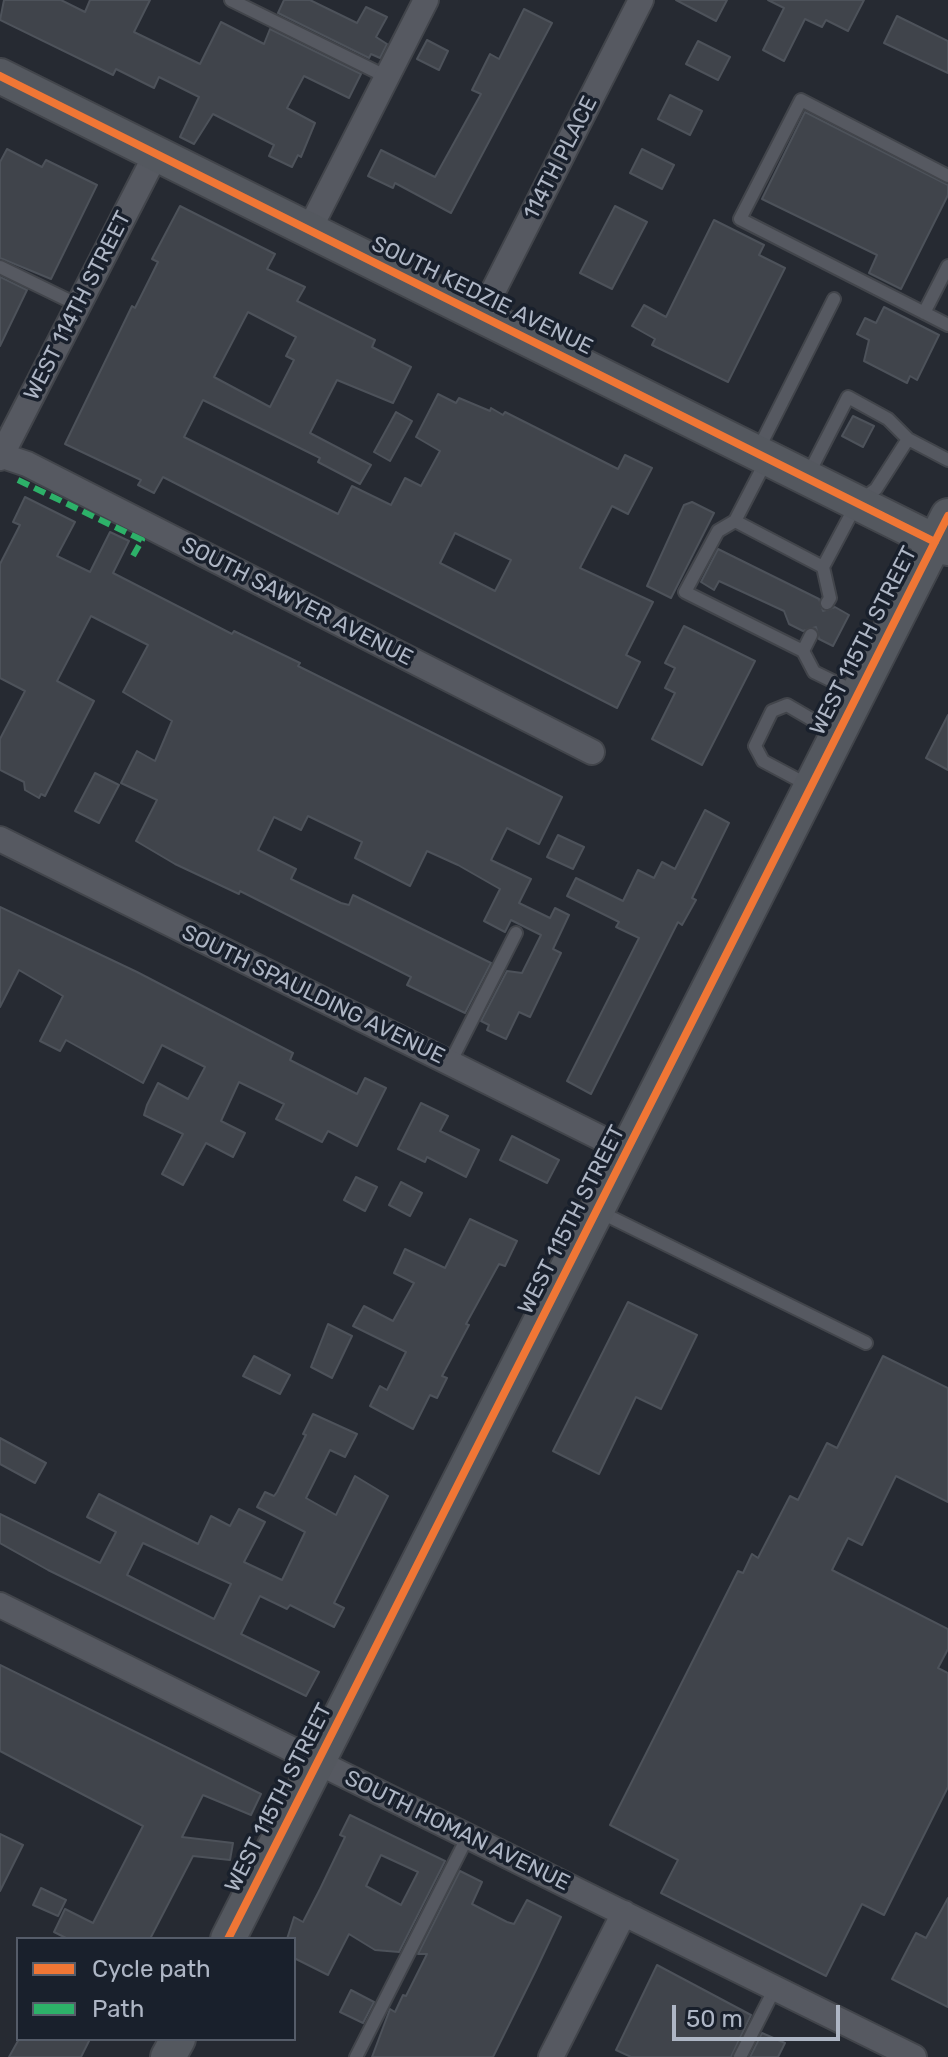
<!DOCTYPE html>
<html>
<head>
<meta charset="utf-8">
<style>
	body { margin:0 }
	#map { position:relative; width:948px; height:2057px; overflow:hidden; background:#262a32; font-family:Rubik,sans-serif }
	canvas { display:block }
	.legend { position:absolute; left:16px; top:1937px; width:280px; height:104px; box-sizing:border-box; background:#19202c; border:2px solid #555c69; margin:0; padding:10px 14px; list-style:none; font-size:24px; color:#aeb6c5 }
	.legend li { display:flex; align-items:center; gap:16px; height:40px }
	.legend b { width:40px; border:2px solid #555c69 }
	.scale { position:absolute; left:672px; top:2005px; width:168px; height:36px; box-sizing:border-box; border:4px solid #aeb6c5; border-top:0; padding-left:10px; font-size:24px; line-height:28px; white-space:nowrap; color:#aeb6c5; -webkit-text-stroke:6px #19202c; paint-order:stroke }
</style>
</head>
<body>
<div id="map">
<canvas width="948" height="2057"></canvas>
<ul class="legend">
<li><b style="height:10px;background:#f07635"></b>Cycle path</li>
<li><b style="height:10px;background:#2db169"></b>Path</li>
</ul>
<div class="scale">50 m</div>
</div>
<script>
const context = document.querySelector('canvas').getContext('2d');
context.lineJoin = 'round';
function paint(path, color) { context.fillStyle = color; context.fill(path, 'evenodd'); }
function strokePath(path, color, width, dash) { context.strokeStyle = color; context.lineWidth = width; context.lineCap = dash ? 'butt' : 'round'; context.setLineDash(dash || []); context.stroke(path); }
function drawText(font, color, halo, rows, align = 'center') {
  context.font = font + ' Rubik,sans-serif'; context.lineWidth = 7; context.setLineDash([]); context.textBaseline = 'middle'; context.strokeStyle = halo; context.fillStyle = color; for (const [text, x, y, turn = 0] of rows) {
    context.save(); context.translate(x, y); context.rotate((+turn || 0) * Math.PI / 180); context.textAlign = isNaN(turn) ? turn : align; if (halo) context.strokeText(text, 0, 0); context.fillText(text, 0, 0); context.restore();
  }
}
const building = new Path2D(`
	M4 0H61L85 12 90 0H150L134 32 200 64 221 22 264 44 270 29 361 74 349 98 304 76 287 108 315 123 301 157 298 155 292 167 269 156 274 145 213 114 194 144 180 137 199 97 159 77 154 88 116 69 113 75 0 20Z
	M284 0H310L357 23 366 7 387 17 376 37 387 44 380 58 371 54 369 58 278 13Z
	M676 0H727L716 21Z
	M768 0H864L848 31 826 20 822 27 805 19 784 61 763 50 784 8Z
	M524 9 552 23 451 213 395 183 393 188 368 176 381 150 435 177 481 94 472 90 490 54 499 59Z
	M897 16 948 41V73L884 43Z
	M427 40 448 51 439 70 417 59Z
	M698 41 730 57 718 80 686 64Z
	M670 95 702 111 690 135 658 119Z
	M805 112 948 185V195L901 289 869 273 877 255 762 199Z
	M7 149 42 167 46 160 97 185 51 279 0 258V162Z
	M642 149 674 165 662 189 630 173Z
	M180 206 275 254 267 269 305 287 297 301 375 340 372 347 411 367 393 403 337 380 310 433 371 465 360 484 318 462 320 458 203 400 184 437 338 514 352 486 391 505 405 478 421 486 440 451 416 437 438 394 456 403 459 398 490 411 491 408 503 415 505 412 618 469 625 455 652 468 628 514 612 506 580 568 653 602 626 655 640 662 617 708 163 477 154 493 138 485 141 480 65 444 132 306 135 308 158 262 152 259ZM248 312 296 337 286 356 294 360 270 407 214 377ZM455 533 511 560 495 591 440 563Z
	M615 206 647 222 612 289 580 273Z
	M714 220 764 245 759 255 785 268 728 382 652 345 655 339 632 326 644 305 666 317Z
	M0 277 27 290 0 346Z
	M884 307 939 335 917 380 910 376 907 383 864 361 869 340 857 334 865 318 876 323Z
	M396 412 412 421 390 461 374 452Z
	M853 416 874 426 863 447 842 436Z
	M25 497 75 522 57 556 90 572 110 532 129 541 113 573 232 634 234 631 300 663 298 666 562 797 539 844 507 828 491 860 531 879 519 903 550 918 555 908 569 915 553 949 561 953 530 1017 519 1012 506 1039 487 1030 489 1025 481 1021 507 971 522 973 541 935 511 920 505 932 484 921 500 889 458 865 427 851 410 886 355 858 362 842 308 816 301 830 274 817 258 850 296 869 291 879 341 903 349 905 353 895 491 963 465 1013 407 985 411 977 240 891 239 894 175 864 136 841 157 800 121 783 137 751 155 761 172 721 123 692 148 645 91 616 57 681 94 701 45 796 41 794 39 798 25 790 24 782 0 770V739L25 691 0 678V564L20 525 13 522Z
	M692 502 714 513 671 598 647 586 684 505Z
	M718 549 819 599 823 611 835 607 849 615 833 646 819 639 816 627 803 631 789 624 784 611 719 581 714 590 701 582Z
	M684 626 755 661 702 765 652 739 675 693 665 688 675 668 665 663Z
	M948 715V770L926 758Z
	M95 773 119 785 99 823 75 811Z
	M705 810 729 823 692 898 696 900 682 925 678 922 591 1094 567 1081 639 938 616 927 619 922 567 896 576 878 623 901 638 870 654 878 662 862 675 869Z
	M558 835 584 847 573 869 547 857Z
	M0 907 137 972 293 1053 290 1060 357 1094 365 1078 386 1088 357 1146 328 1131 322 1142 276 1119 284 1104 239 1082 221 1121 245 1133 233 1157 206 1143 183 1185 162 1174 183 1134 144 1115 147 1105 158 1083 188 1099 205 1067 162 1045 143 1083 66 1040 60 1051 40 1041 63 996 19 970 0 1007Z
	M421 1103 448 1116 440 1131 479 1150 466 1177 427 1157 425 1162 398 1149Z
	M512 1136 559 1160 547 1183 500 1160Z
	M356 1177 377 1187 365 1211 344 1200Z
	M401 1182 422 1193 410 1216 389 1205Z
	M470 1219 517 1241 505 1266 499 1264 466 1324 469 1325 442 1376 447 1378 437 1398 430 1395 413 1429 370 1406 380 1386 387 1390 406 1352 353 1326 364 1306 393 1321 414 1283 394 1273 405 1249 445 1268Z
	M628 1302 697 1335 661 1409 636 1397 599 1474 553 1451Z
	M328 1324 352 1336 332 1378 311 1367Z
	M254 1356 290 1375 280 1394 243 1376Z
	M883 1356 948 1388V1502L896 1476 862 1545 848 1538 832 1570 948 1629V1649L938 1668 948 1673V1787L884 1915 862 1904 826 1976 661 1893 678 1860 610 1825 738 1571 743 1573 752 1554 758 1558 790 1496 798 1500 827 1443 837 1448Z
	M313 1414 357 1434 345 1457 330 1450 306 1498 336 1515 355 1476 388 1496 334 1603 344 1608 334 1627 290 1605 287 1609 260 1596 241 1634 319 1672 306 1696 48 1570 0 1543V1514L100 1563 116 1532 87 1517 99 1494 198 1544 211 1516 230 1526 239 1509 265 1522 244 1562 282 1580 305 1532 257 1507 265 1492 274 1496 277 1492 306 1435 303 1434ZM143 1543 231 1584 214 1619 127 1575Z
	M0 1438 46 1463 35 1483 0 1464Z
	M0 1665 261 1794 251 1815 203 1795 182 1837 233 1843 230 1860 193 1856 150 1939H68L54 1932 65 1909 93 1923 143 1826 0 1751Z
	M350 1815 445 1861 399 1952 375 1950 349 1934 328 1975 294 1958V1939H287L294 1917 303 1922 320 1889 345 1837 340 1835ZM381 1855 418 1872 401 1905 366 1886Z
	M0 1834 23 1845 0 1891Z
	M460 1871 482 1882 472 1904 507 1922 514 1924 527 1900 561 1917 536 1970 493 2057H372L390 2009 395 2012 403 1995 406 1996 427 1954H418Z
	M41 1888 66 1900 58 1916 33 1905Z
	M948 1898V2007L892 1979 916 1933 926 1938Z
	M657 1965 751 2015 731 2057H631L616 2050Z
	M351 1990 374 2002 363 2023 340 2012Z
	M762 2033 785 2043 778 2057H750Z
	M19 2039H90L81 2057H9Z`);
const lane = new Path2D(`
	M231 0 387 77
	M948 176 801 100 740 219 948 325
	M0 267 78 305
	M924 313 948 266
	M758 450 834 299
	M766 461 735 521 718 531 685 592 803 651 814 672 855 692
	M808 475 848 397 888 419 908 439 948 460
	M735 521 823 567
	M827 603 830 598 823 567 857 503 876 489 908 439
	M803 651 811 635
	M808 785 763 761 755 746 772 711 787 705 835 733
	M450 1063 516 933
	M600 1212 866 1343
	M356 2057 468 1836
	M740 2057 775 1988`);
const street = new Path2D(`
	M309 230 426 0
	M481 315 641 0
	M0 455 27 464 592 752
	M0 458 156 154
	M0 839 627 1151
	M0 1605 914 2057
	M551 2057 624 1913`);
const secondary = new Path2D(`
	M0 76 948 548
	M228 1939 948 516
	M168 2057 178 2039`);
const quiet = new Path2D(`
	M18 480 142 540 133 556 137 558`);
const cycleway = new Path2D(`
	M0 76 935 542
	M228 1939 948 516`);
const streetNames = [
	["114TH PLACE",561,158,-63],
	["SOUTH KEDZIE AVENUE",482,296,26],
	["WEST 114TH STREET",78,306,-63],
	["SOUTH SAWYER AVENUE",297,602,27],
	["WEST 115TH STREET",864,641,-63],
	["SOUTH SPAULDING AVENUE",313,995,26],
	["WEST 115TH STREET",572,1220,-63],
	["WEST 115TH STREET",279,1798,-63],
	["SOUTH HOMAN AVENUE",457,1831,26]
];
paint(building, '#40444b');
strokePath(building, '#4d525a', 2);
strokePath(lane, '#42454b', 16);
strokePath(street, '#42454b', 28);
strokePath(secondary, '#42454b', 38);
strokePath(lane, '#565961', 12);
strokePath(street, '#565961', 24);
strokePath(secondary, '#54585f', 34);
strokePath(quiet, '#2db169', 6, [12, 6]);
strokePath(cycleway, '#f07635', 8);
drawText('22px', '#aeb6c5', '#19202c', streetNames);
</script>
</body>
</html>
